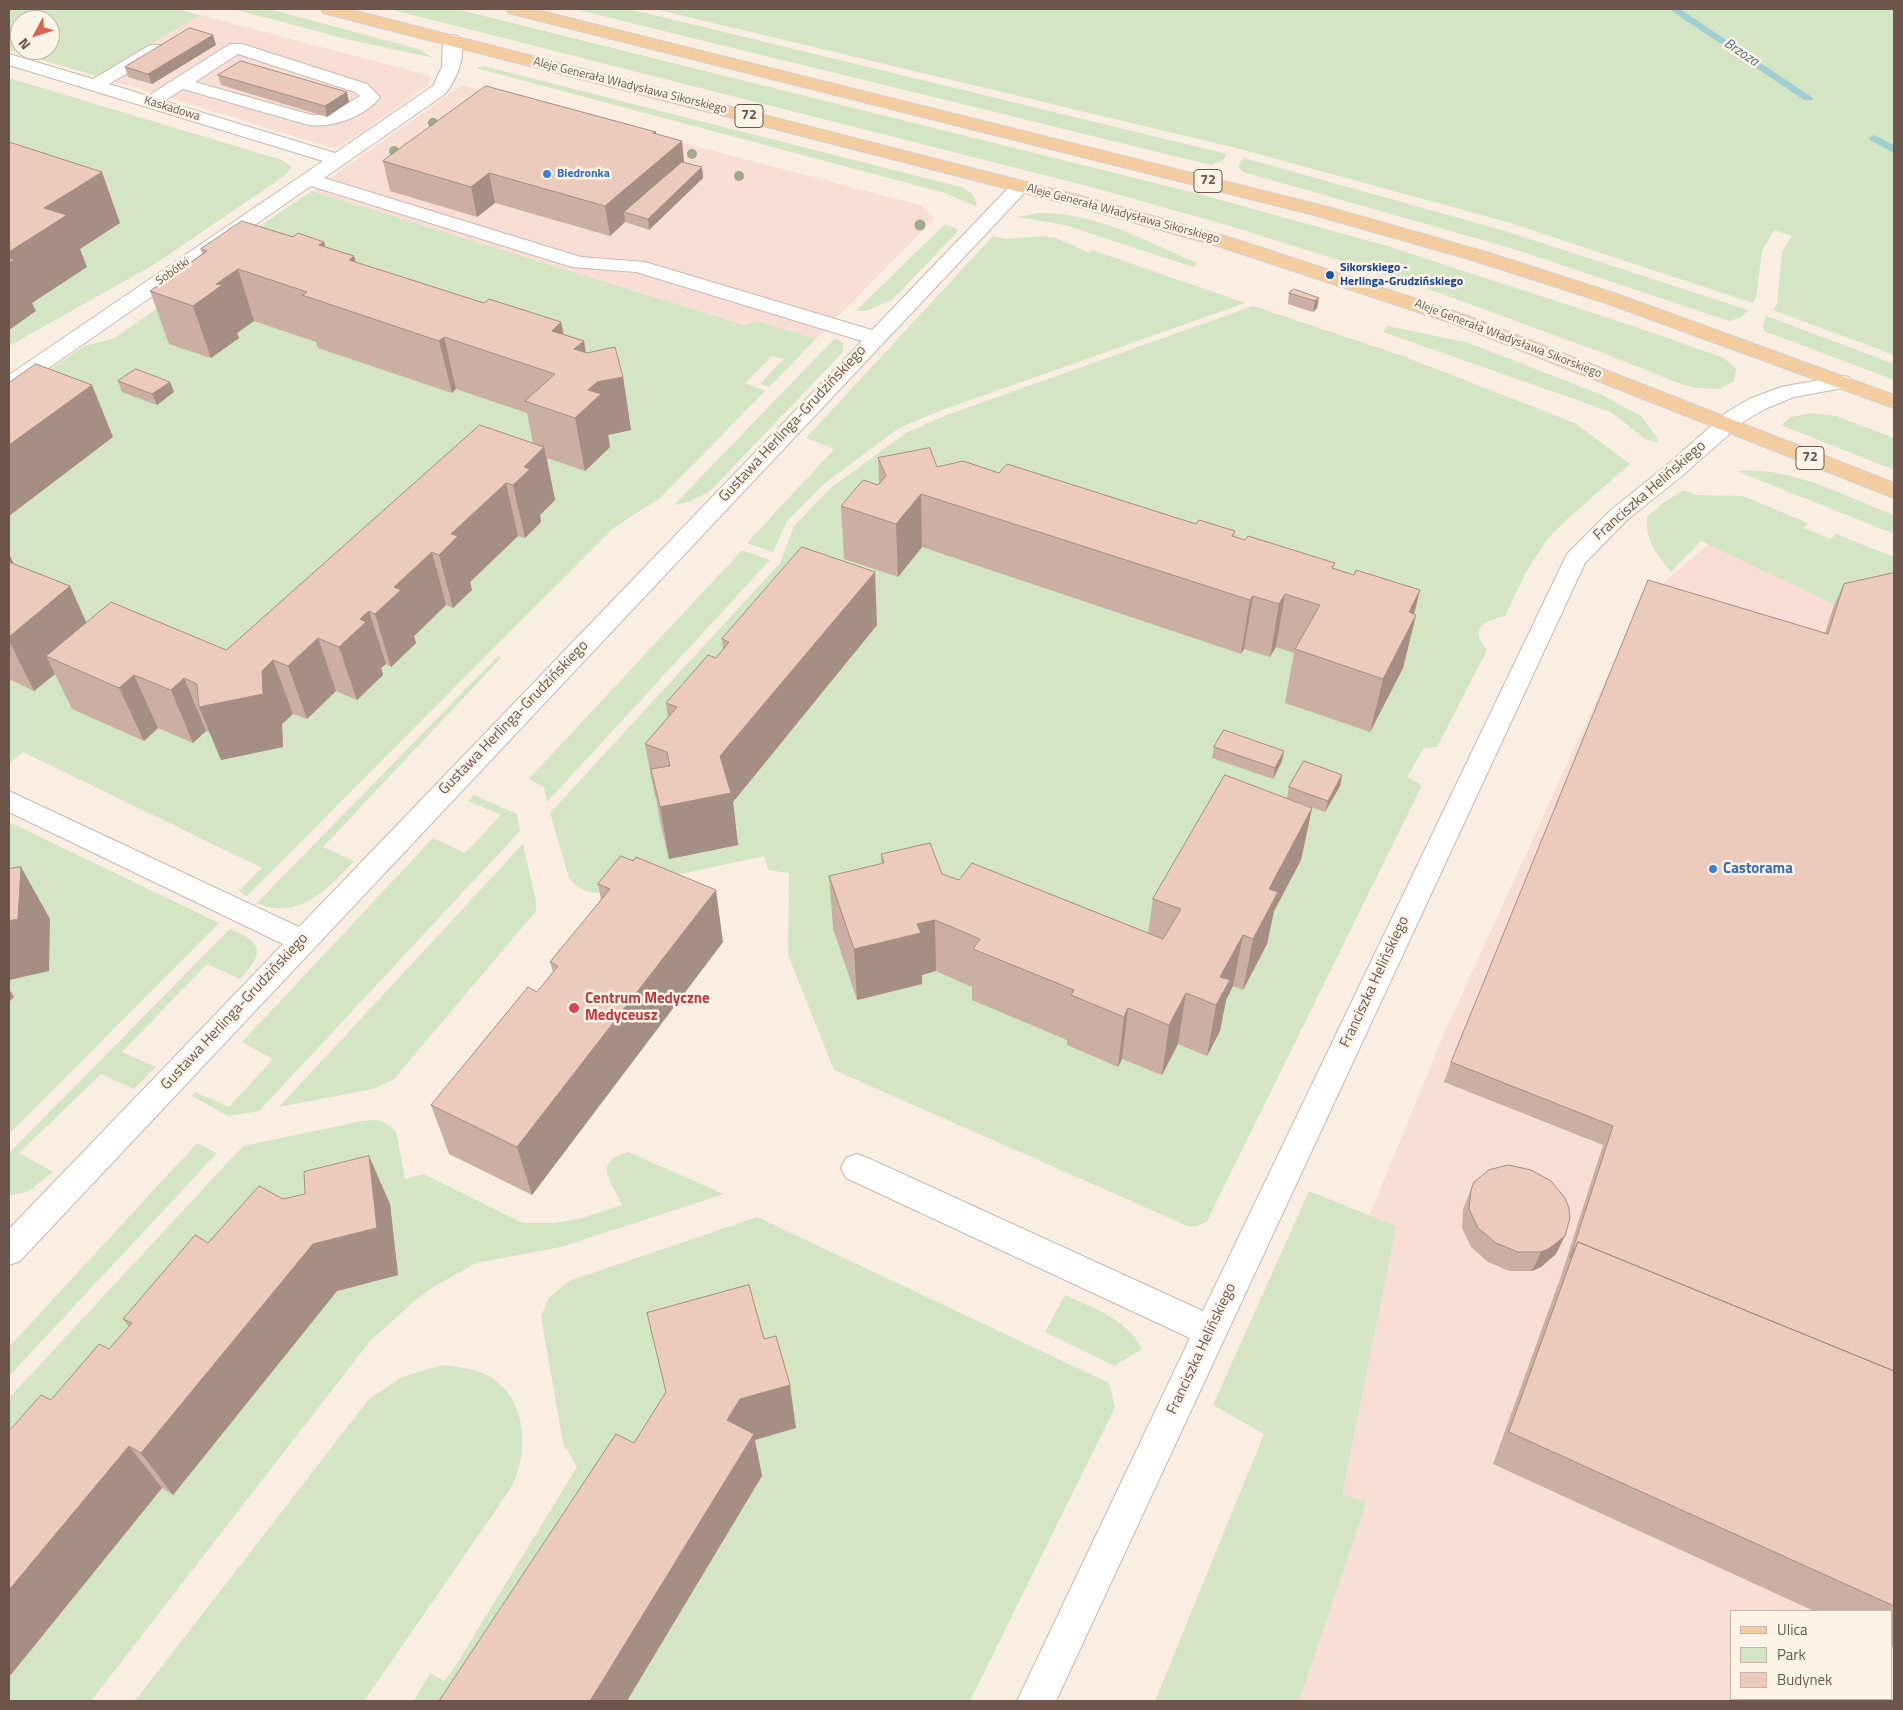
<!DOCTYPE html>
<html>
<head>
<meta charset="utf-8">
<style>
	body { margin:0 }
	#map { position:relative; width:1903px; height:1710px; overflow:hidden; background:#faeee2; font-family:"Titillium Web",sans-serif }
	canvas { display:block }
	.frame { position:absolute; inset:0; border:10px solid #6e554b; pointer-events:none }
	.legend { position:absolute; left:1730px; top:1610px; width:162px; height:90px; box-sizing:border-box; background:#fdf3e7; border:1px solid #c4b4a9; margin:0; padding:6px 9px; list-style:none; font-size:15px; color:#6e554b }
	.legend li { display:flex; align-items:center; gap:10px; height:25px }
	.legend b { width:25px; border:1px solid #c4b4a9 }
	.north { position:absolute; left:10px; top:10px; width:50px; height:50px; box-sizing:border-box; background:#fdf3e7; border:1px solid #c4b4a9; border-radius:50%; rotate:230deg; font-size:14px; font-weight:700; line-height:20px; text-align:center; color:#6e554b }
	.north::after { content:''; display:block; margin:auto; width:18px; height:22px; background:#d96451; clip-path:polygon(50% 0,100% 100%,50% 72%,0 100%) }
</style>
</head>
<body>
<div id="map">
<canvas width="1903" height="1710"></canvas>
<div class="frame"></div>
<ul class="legend">
<li><b style="height:6px;background:#f3cd9f"></b>Ulica</li>
<li><b style="height:14px;background:#d3e5c2"></b>Park</li>
<li><b style="height:14px;background:#eccbbc"></b>Budynek</li>
</ul>
<div class="north">N</div>
</div>
<script>
const context = document.querySelector('canvas').getContext('2d');
context.lineJoin = 'round';
function paint(path, color) { context.fillStyle = color; context.fill(path, 'evenodd'); }
function strokePath(path, color, width, dash) { context.strokeStyle = color; context.lineWidth = width; context.lineCap = dash ? 'butt' : 'round'; context.setLineDash(dash || []); context.stroke(path); }
function drawText(font, color, halo, rows, align = 'center') {
  context.font = font + ' "Titillium Web",sans-serif'; context.lineWidth = 5; context.setLineDash([]); context.textBaseline = 'middle'; context.strokeStyle = halo; context.fillStyle = color; for (const [text, x, y, turn = 0] of rows) {
    context.save(); context.translate(x, y); context.rotate((+turn || 0) * Math.PI / 180); context.textAlign = isNaN(turn) ? turn : align; if (halo) context.strokeText(text, 0, 0); context.fillText(text, 0, 0); context.restore();
  }
}
const commercial = new Path2D(`
	M200 15 431 76 427 86 341 146 333 148 97 76Z
	M462 85 920 205 935 218 816 339 757 321 744 325 312 191Z
	M1752 507 1894 564V1701H1170L1446 1029 1641 602ZM1732 1611H1892V1699H1732Z`);
const green = new Path2D(`
	M9 9H178L200 15 97 76 9 50ZM20 20H50V50H20Z
	M233 9H269L418 49 434 58 350 40Z
	M389 9H456L1195 193 1384 245 1636 327 1724 358 1736 369 1734 381 1719 389 1696 388 1681 384 1603 353 1415 284 1230 226 1091 187Z
	M574 9H629L1227 154 1222 161 1211 165Z
	M655 9H1894V355L1773 310 1777 304 1782 252 1792 236 1774 230 1762 251 1756 297 1753 303 1507 222 1240 149Z
	M483 66 961 187C971 192 975 195 977 207L945 193 476 68Z
	M9 78 282 160 292 167 284 176 155 264 9 346Z
	M1244 158 1502 230 1748 310 1742 317 1729 321 1514 249 1243 172 1238 166Z
	M312 191 744 325 757 321 816 339 769 387 760 384 784 359 772 356 745 383 765 391 660 498 612 529 247 896 239 891 262 868 23 752 9 764V424L28 385 84 346 112 339 119 335 236 253 239 240Z
	M1038 213C1093 211 1148 242 1197 263L1193 267 1065 225 1017 217Z
	M945 224 959 230 892 300 865 311H856Z
	M993 236 1006 239 1043 236 1056 238 1089 253 1092 250 1245 303 942 410 899 428 824 484 787 521 773 552 747 543 834 449 806 438Z
	M1253 306 1400 355 1575 423 1630 464 1565 521 1546 541 1525 574 1505 616C1483 621 1469 629 1487 650L1437 747 1424 748 1407 777 1419 783 1421 787 1207 1221 1198 1226 1190 1227 834 1070 788 955 789 873 768 870 764 856 595 893C583 891 577 888 569 878L550 813 780 563 794 526 832 487 906 433 947 415Z
	M1766 316 1894 364V380L1764 331 1763 325Z
	M1388 326 1469 343 1602 395 1641 416 1656 436 1658 443 1645 439 1611 412 1383 332Z
	M835 338 843 343V352L709 492 689 502 674 505Z
	M1812 413 1836 416 1894 438V470L1781 425 1791 417Z
	M1737 471C1791 466 1845 496 1894 515V534Z
	M1684 490 1696 495 1743 496 1808 523 1804 528 1831 539 1836 534 1894 557V593L1834 604 1701 541 1671 572C1657 555 1645 540 1647 517L1663 503Z
	M742 550 770 560 547 802 544 787 529 779Z
	M498 656 501 658 323 847 354 861C329 887 299 922 257 903Z
	M474 795 517 814 520 831 259 1111 228 1116 192 1096 195 1092 229 1107 273 1059 242 1042 433 838 465 853 501 815 468 801Z
	M9 822 219 923 9 1134Z
	M523 844 536 901V911L394 1079 373 1089 279 1107Z
	M230 929C265 942 263 955 240 979L207 964 122 1052 156 1067 134 1089 101 1074 19 1153 53 1172 29 1191 9 1196V1153Z
	M377 1120 386 1123 396 1131 405 1179 423 1174 523 1223H554L579 1219 622 1205C612 1181 591 1163 628 1152L724 1194 561 1247 476 1263 435 1286 417 1299 370 1341 91 1701H9V1398L243 1146 362 1121Z
	M197 1143 217 1153 9 1376V1347Z
	M1309 1191 1396 1226 1342 1494 1366 1502 1360 1521 1299 1701H1155L1264 1434 1213 1405Z
	M757 1217 1109 1383 1115 1407 970 1701H414L430 1673 444 1681 454 1668 577 1467 563 1443 541 1316 549 1298 569 1281Z
	M1065 1295C1095 1309 1127 1319 1142 1349L1114 1366 1045 1332Z
	M442 1365C457 1367 473 1368 487 1375 528 1396 531 1456 509 1491L364 1701H135L369 1399 402 1377Z`);
const stream = new Path2D(`
	M1669 9H1680L1813 98 1812 100H1804Z
	M1874 135 1894 145V153L1870 140 1869 138Z`);
const minor = new Path2D(`
	M452 35 458 36C469 52 456 81 445 94L324 178 581 257 645 262 872 330 1014 182H1028L1031 186 20 1261 9 1265V1229L283 944 9 812V791L299 927 862 341 636 272 572 267 311 186 17 390 9 391V375L323 161 9 65V54L93 79 150 45H162L165 49 162 53 109 84 148 96 230 44H242L367 84 380 97C366 117 328 130 305 124L183 89 164 101 335 153 433 86 442 67 443 40 446 36ZM238 54 355 92 360 96 330 114 312 115 195 82Z
	M1841 376 1849 377 1852 382 1849 387 1794 397 1765 409 1743 422 1683 475 1627 520 1585 563 1056 1701H1017L1190 1338 846 1178 841 1168 846 1158 857 1154 868 1158 1203 1311 1567 554 1611 510 1667 465 1727 412 1749 399 1781 387Z`);
const major = new Path2D(`
	M321 9H348L1085 197 1235 239 1468 316 1894 483V498L1454 324 1221 247 1071 205 323 13Z
	M506 9H533L1328 207 1486 252 1617 294 1894 395V408L1603 302 1472 260 1314 215 508 13Z`);
const trees = [
	[433,123,5],
	[394,151,5],
	[692,154,5],
	[739,176,5],
	[920,225,5.5]
];
const wall = new Path2D(`
	M213 35 216 45 152 84 128 77 125 67Z
	M218 75 349 102 327 117 221 85Z
	M656 132V134L684 163 702 167 703 178 649 230 625 222 610 236 495 203 477 217 390 191 383 161Z
	M293 237 324 242 325 247 354 256 355 262 484 303 561 322 564 334 584 341 586 353 623 377 631 430 608 435 610 447 585 471 547 458 555 500 540 515 541 522 525 538 518 536 470 582 472 590 453 608 446 605 414 636 416 643 391 667 386 664 381 668 383 675 357 700 336 691 307 719 293 714 282 724 283 747 221 760 210 733 206 731 193 743 158 728 144 741 72 709 55 674 34 691 9 679V554L14 564 70 586 86 622 226 650 533 443 527 413 456 389 452 393 318 348 316 342 254 321 237 333 239 338 211 358 169 344 150 291 202 254 201 249Z
	M1289 293 1319 298 1317 308 1313 312 1288 304Z
	M118 381 170 382 174 392 157 405 122 392Z
	M878 458 937 467 999 473 1196 524 1235 531 1234 537 1354 575 1420 590 1414 614 1416 615 1403 668 1370 732 1285 703 1294 653 1276 647 1270 657 1244 649 1241 654 922 547 898 577 844 559 841 506 879 484Z
	M1894 573V1648L1892 1647V1611H1814L1493 1464 1561 1276 1603 1145 1444 1082 1451 1062 1825 633 1834 605 1844 584Z
	M877 625 733 802 738 845 669 859 660 822 656 797H655L645 744 668 718 666 703 716 658 723 650 722 639Z
	M1214 747 1282 761 1273 779 1212 758Z
	M1342 775 1340 786 1325 812 1287 798 1289 787Z
	M1312 808 1301 860 1274 911 1267 944 1243 990 1233 986 1226 1000 1220 1031 1207 1056 1178 1044 1162 1075 1122 1059 1118 1067 1067 1045V1040L972 1000V987L936 971 922 975V984L857 1000 833 928 829 876 881 864V854L942 874 959 880 1148 933 1153 899Z
	M621 856 723 942 532 1195 449 1154 431 1105 537 992 553 972 550 962 601 900 598 884Z
	M1474 1182 1556 1254 1541 1267 1532 1271H1509L1488 1262 1471 1247 1462 1228 1463 1209Z
	M283 1199 390 1204 398 1275 337 1291 173 1495 162 1488 9 1677V1431L51 1400 109 1349 129 1327 123 1319 208 1243Z`);
const shadedWall = new Path2D(`
	M213 35 216 45 152 84 148 74Z
	M347 92 349 102 327 117 325 106Z
	M656 132 659 160 682 141 685 171 624 212 625 222 610 236 605 206 653 133Z
	M702 167 703 178 649 230 648 219Z
	M102 172 120 223 80 249 87 267 32 303 36 311 9 330V252L44 208Z
	M489 173 495 203 477 217 471 187Z
	M324 242 338 293 319 245Z
	M354 256 368 308 349 260Z
	M238 269 254 321 237 333 239 338 211 358 193 306 216 284Z
	M1319 298 1317 308 1313 312 1315 301Z
	M561 322 571 375 552 331Z
	M444 337 456 389 452 393 439 341Z
	M584 341 591 387 597 382 623 377 631 430 608 435 610 447 585 471 575 418 574 349Z
	M170 382 174 392 157 405 152 394Z
	M92 385 113 437 9 516V445Z
	M544 447 555 500 540 515 541 522 525 538 513 485 524 467Z
	M506 483 518 536 470 582 472 590 453 608 439 555 451 534Z
	M921 494 922 547 898 577 896 524Z
	M432 552 446 605 414 636 416 643 391 667 375 614 394 587Z
	M9 554 35 607 9 571Z
	M875 572 877 625 733 802 738 845 669 859 660 807 720 756Z
	M70 586 94 640 46 656 55 674 34 691 9 640V637Z
	M1420 590 1412 622 1416 615 1403 668 1370 732 1383 679 1409 612Z
	M1285 594 1276 647 1270 657 1279 604Z
	M1253 596 1244 649 1241 654 1250 600Z
	M369 611 386 664 381 668 383 675 357 700 339 647 360 619Z
	M318 638 336 691 307 719 288 666Z
	M273 660 293 714 282 724 283 747 221 760 199 707Z
	M134 675 158 728 144 741 119 688Z
	M184 678 206 731 193 743 171 690Z
	M1284 751 1282 761 1273 779 1275 768Z
	M1342 775 1340 786 1325 812 1328 801Z
	M1312 808 1301 860 1274 911 1267 944 1243 990 1253 939 1269 889Z
	M21 867 50 919 49 971 9 980V921Z
	M716 890 723 942 532 1195 517 1147Z
	M935 920 936 971 922 975V984L857 1000 854 949 917 924Z
	M1243 935 1233 986 1226 1000 1220 1031 1207 1056 1216 1005 1220 977Z
	M9 989 14 997 9 1002Z
	M1186 993 1178 1044 1162 1075 1169 1025Z
	M1128 1008 1122 1059 1118 1067 1124 1017Z
	M369 1156 390 1204 398 1275 337 1291 173 1495 141 1453Z
	M1565 1236 1556 1254 1541 1267 1532 1271 1541 1252Z
	M790 1385 796 1428 755 1440 762 1476 627 1701H590L727 1420 740 1399Z
	M129 1446 162 1488 9 1677V1590Z`);
const building = new Path2D(`
	M190 28 213 35 148 74 125 67Z
	M241 61 347 92 325 106 218 75Z
	M486 86 656 132 653 133 682 141 605 206 489 173 471 187 383 161Z
	M9 142 102 172 44 208 67 215 9 252Z
	M682 162 702 167 648 219 624 212Z
	M242 221 293 237 298 233 324 242 319 245 354 256 349 260 484 303 489 299 561 322 552 331 584 341 574 349 587 353 615 347 623 377 597 382 588 390 601 394 575 418 525 401 555 374 444 337 439 341 302 295 307 292 238 269 216 284 222 285 193 306 150 291 207 251 201 249Z
	M9 258 14 260 9 263Z
	M1294 289 1319 298 1315 301 1289 293Z
	M36 364 92 385 9 445V383Z
	M136 369 170 382 152 394 118 381Z
	M480 425 544 447 524 467 530 469 513 485 506 483 451 534 458 536 439 555 432 552 394 587 401 590 375 614 369 611 360 619 366 622 339 647 318 638 288 666 273 660 262 671 263 694 199 707 197 684 184 678 171 690 134 675 119 688 46 656 111 602 226 650Z
	M930 448 937 467 963 461 999 473 1007 464 1196 524 1199 520 1235 531 1232 536 1245 540 1248 536 1335 563 1332 568 1354 575 1356 570 1420 590 1409 612 1416 615 1383 679 1295 649 1320 605 1285 594 1279 604 1253 596 1250 600 921 494 896 524 841 506 863 480 878 485 886 476 878 458Z
	M802 547 875 572 720 756 731 793 660 807 651 769 670 766 667 752 645 744 677 707 666 703 708 655 716 658 729 642 722 639Z
	M9 562 70 586 9 637Z
	M1894 573V1371L1578 1242 1570 1258 1613 1126 1451 1062 1648 580 1828 634 1844 584Z
	M1224 730 1284 751 1275 768 1214 747Z
	M1304 761 1342 775 1328 801 1289 787Z
	M1225 775 1312 808 1269 889 1278 892 1253 939 1243 935 1220 977 1230 980 1216 1005 1186 993 1169 1025 1128 1008 1124 1017 1071 995 1074 990 973 949 980 939 935 920 917 924 921 933 854 949 829 876 884 863 881 854 930 843 942 874 959 880 972 863 1163 939 1181 909 1153 899Z
	M621 856 633 861 636 857 716 890 517 1147 431 1105 528 987 537 992 558 966 550 962 610 889 598 884Z
	M21 867 18 919 9 921V869Z
	M369 1156 377 1228 313 1244 141 1453 129 1446 9 1590V1431L41 1395 51 1400 99 1344 109 1349 132 1323 123 1319 195 1235 208 1243 259 1186 283 1199 305 1194 304 1172Z
	M1509 1165 1531 1170 1551 1181 1565 1198 1569 1208 1570 1218 1565 1236 1550 1248 1541 1252H1518L1496 1243 1478 1228 1469 1209 1471 1190 1474 1182 1489 1170Z
	M1578 1242 1894 1371V1606L1509 1432Z
	M749 1285 764 1339 776 1336 790 1385 740 1399 727 1420 754 1434 590 1701H439L616 1434 634 1443 666 1392 647 1313Z`);
const markers = [
	[547,174,5,"#3f7fe0"],
	[1330,275,5,"#1a4fb4"],
	[1713,869,5,"#3f7fe0"],
	[574,1008,6,"#e0444e"]
];
const farStreetnames = [
	["Aleje Generała Władysława Sikorskiego",630,86,14],
	["Kaskadowa",172,109,17],
	["Aleje Generała Władysława Sikorskiego",1123,214,15],
	["Sobótki",173,272,-35],
	["Aleje Generała Władysława Sikorskiego",1508,339,21]
];
const farShopnames = [
	["Biedronka",557,174]
];
const farTransitnames = [
	["Sikorskiego -",1340,268],
	["Herlinga-Grudzińskiego",1340,282]
];
const farWaternames = [
	["Brzoza",1741,53,34]
];
const shields = [
	[749,116,28],
	[1208,181,28],
	[1810,458,28]
];
const shieldNames = [
	["72",749,116],
	["72",1208,181],
	["72",1810,458]
];
const streetNames = [
	["Gustawa Herlinga-Grudzińskiego",793,424,-47],
	["Franciszka Helińskiego",1650,491,-41],
	["Gustawa Herlinga-Grudzińskiego",514,718,-46],
	["Franciszka Helińskiego",1375,982,-65],
	["Gustawa Herlinga-Grudzińskiego",235,1012,-47],
	["Franciszka Helińskiego",1202,1349,-65]
];
const shopNames = [
	["Castorama",1723,869]
];
const healthNames = [
	["Centrum Medyczne",585,999],
	["Medyceusz",585,1016]
];
paint(commercial, '#f9ded6');
paint(green, '#d3e5c2');
paint(stream, '#a0ced2');
strokePath(minor, '#cbb8ad', 2);
strokePath(major, '#d6cfcd', 2);
paint(minor, '#fff');
paint(major, '#f3cd9f');
context.fillStyle = '#a0aa8b';
for (const [x, y, r] of trees) { context.beginPath(); context.arc(x, y, r, 0, 2 * Math.PI); context.fill(); }
paint(wall, '#cbafa2');
paint(shadedWall, '#a58e84');
paint(building, '#eccbbc');
strokePath(building, '#a58e84', 1);
for (const [x, y, r, color] of markers) { const dot = new Path2D(); dot.arc(x, y, r, 0, 2 * Math.PI); context.fillStyle = color; context.fill(dot); strokePath(dot, '#fdf3e7', 2); }
drawText('12px', '#6e554b', '#fdf3e7', farStreetnames);
drawText('bold 12px', '#366cbe', '#fdf3e7', farShopnames, 'left');
drawText('bold 12px', '#164399', '#fdf3e7', farTransitnames, 'left');
drawText('italic 14px', '#44757a', '#fdf3e7', farWaternames);
for (const [x, y, w] of shields) { const box = new Path2D(); box.roundRect(x - w / 2, y - 11.5, w, 23, 4); context.fillStyle = '#fdf3e7'; context.fill(box); strokePath(box, '#6e554b', 1); }
drawText('bold 14px', '#6e554b', null, shieldNames);
drawText('15px', '#6e554b', '#fdf3e7', streetNames);
drawText('bold 15px', '#366cbe', '#fdf3e7', shopNames, 'left');
drawText('bold 15px', '#be3a42', '#fdf3e7', healthNames, 'left');
</script>
</body>
</html>
